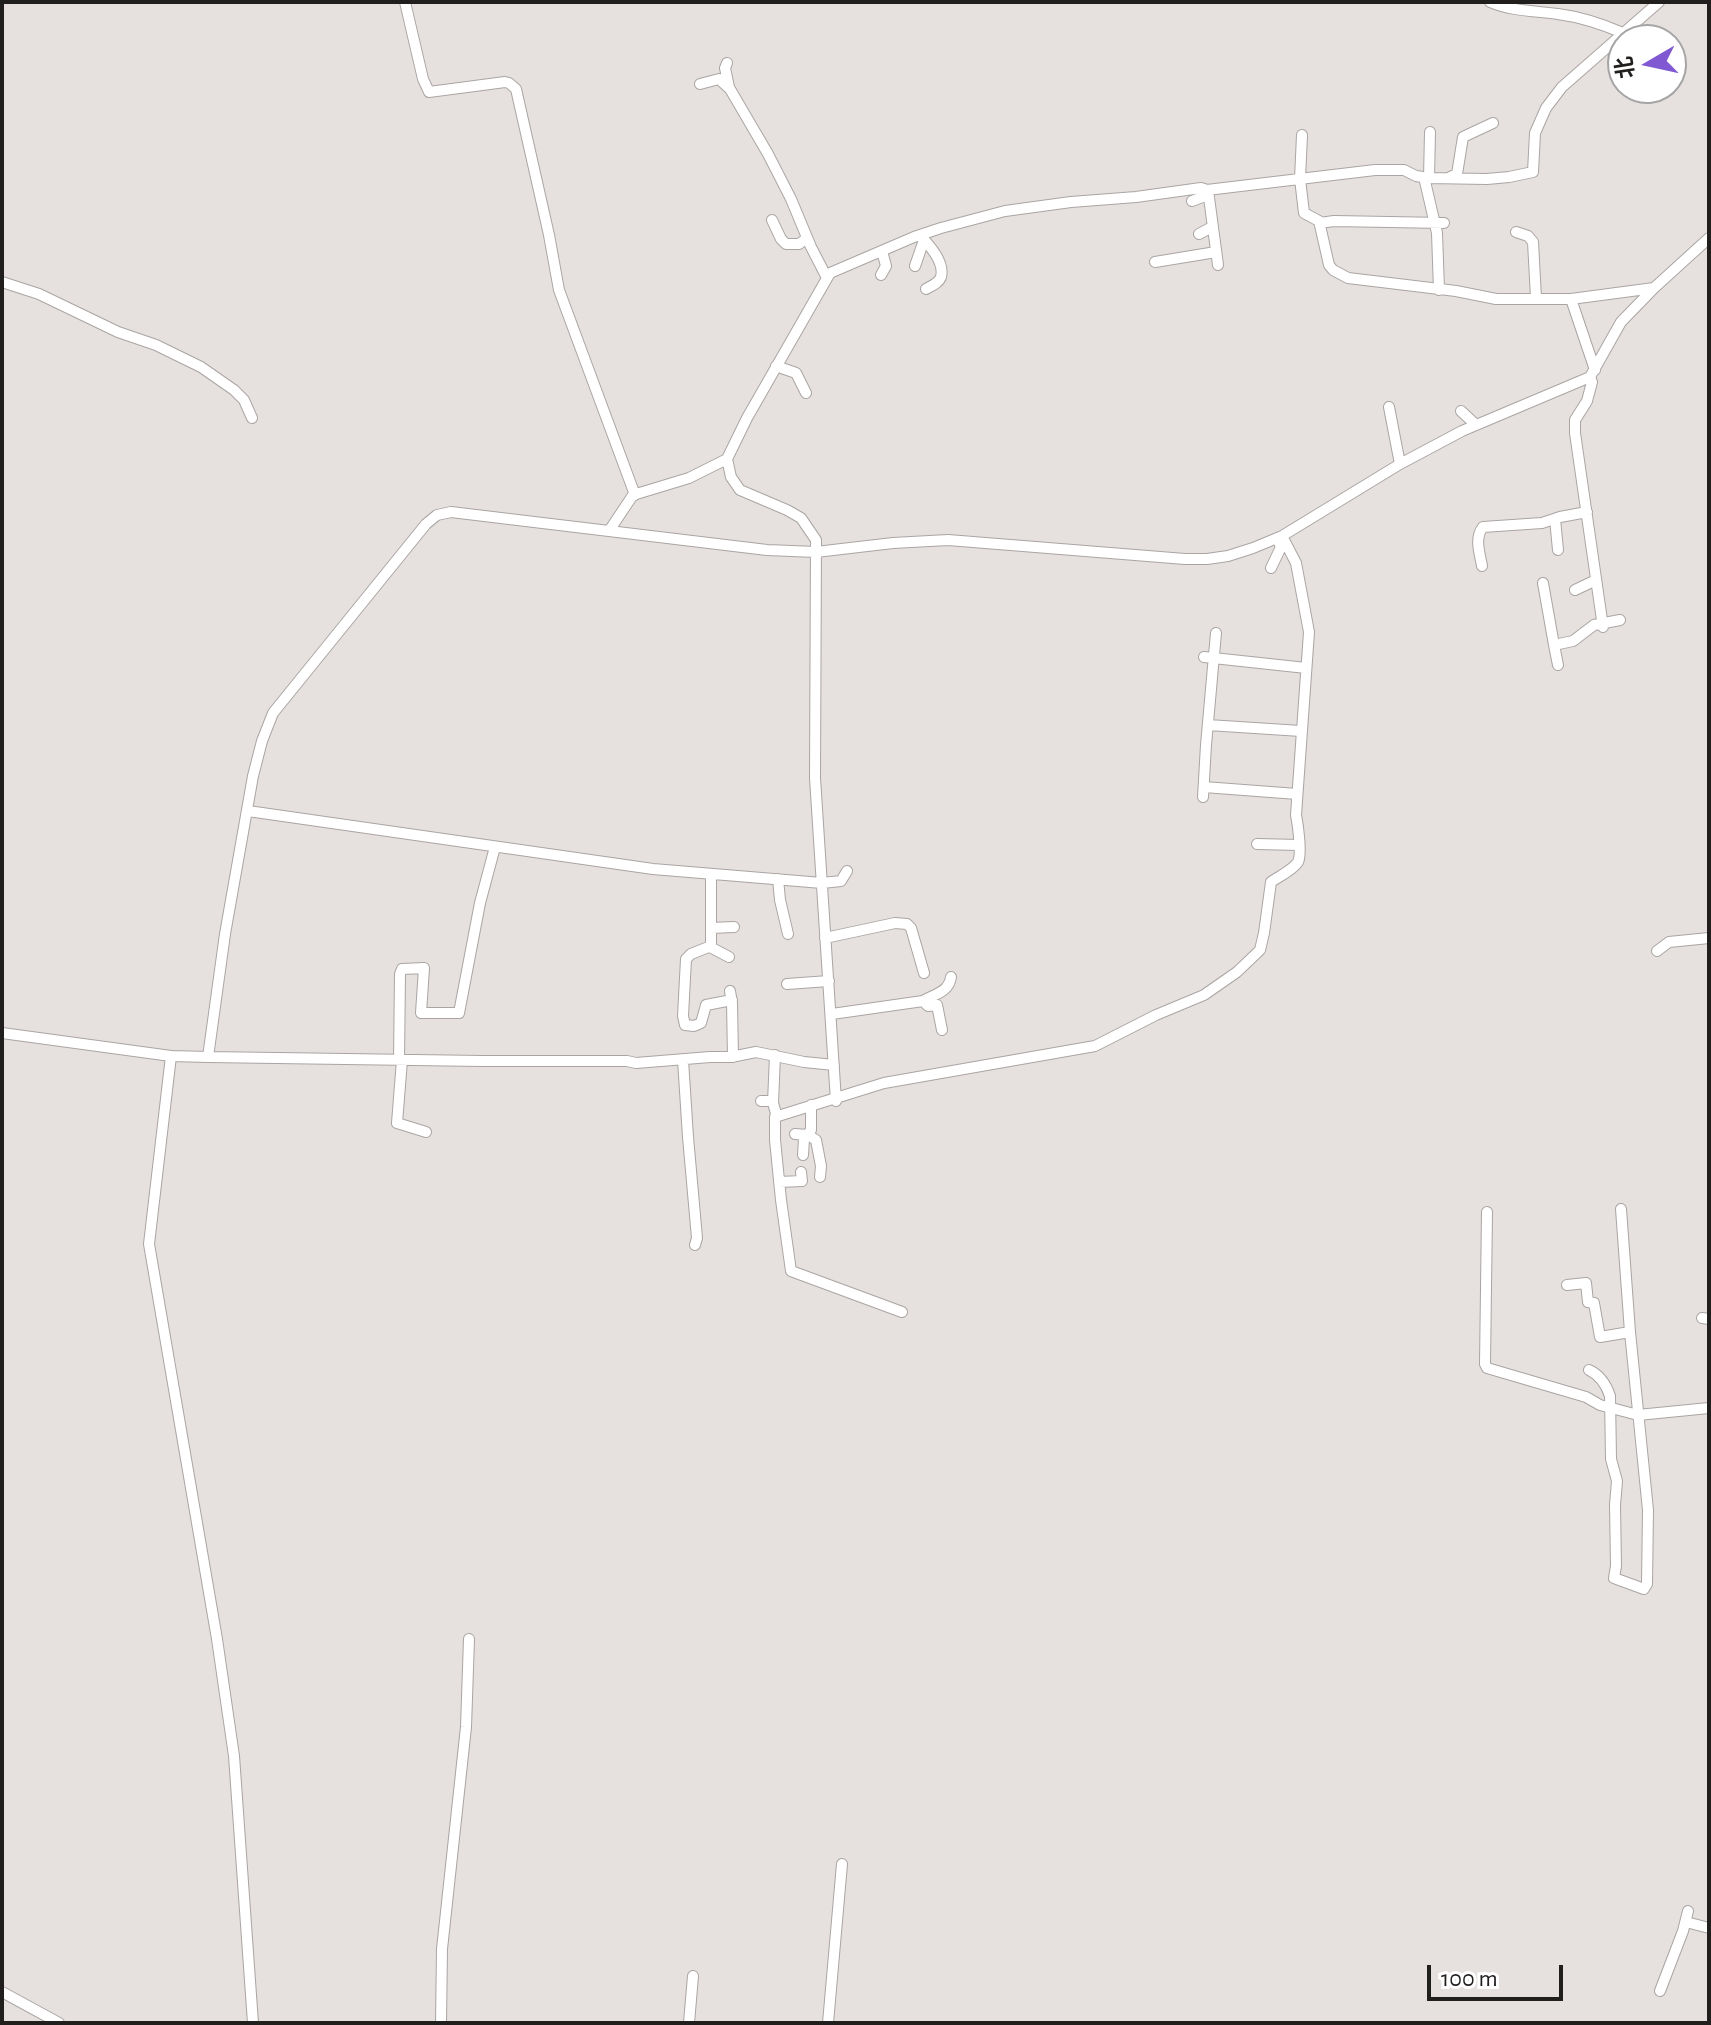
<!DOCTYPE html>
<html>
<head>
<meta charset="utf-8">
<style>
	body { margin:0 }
	#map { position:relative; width:1711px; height:2025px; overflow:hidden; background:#e6e1df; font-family:"Alegreya Sans","Noto Sans SC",sans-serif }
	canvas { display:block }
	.frame { position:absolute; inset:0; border:4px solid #211f1e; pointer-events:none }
	.north { position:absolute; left:1607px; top:24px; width:80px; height:80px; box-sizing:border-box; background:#fff; border:2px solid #a6a5a5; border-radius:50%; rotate:261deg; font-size:22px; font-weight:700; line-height:32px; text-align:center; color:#211f1e }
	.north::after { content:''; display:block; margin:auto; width:28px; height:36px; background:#7f58d2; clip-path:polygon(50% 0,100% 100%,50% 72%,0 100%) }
	.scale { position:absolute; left:1427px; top:1965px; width:136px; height:36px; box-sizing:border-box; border:4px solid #211f1e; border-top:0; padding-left:10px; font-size:24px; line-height:28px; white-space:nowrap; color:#211f1e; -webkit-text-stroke:6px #fff; paint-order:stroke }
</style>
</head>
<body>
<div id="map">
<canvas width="1711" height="2025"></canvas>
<div class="frame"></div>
<div class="north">北</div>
<div class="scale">100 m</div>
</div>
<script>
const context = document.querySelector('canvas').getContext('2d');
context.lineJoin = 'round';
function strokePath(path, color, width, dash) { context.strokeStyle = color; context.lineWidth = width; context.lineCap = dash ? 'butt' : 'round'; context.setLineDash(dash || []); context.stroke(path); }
const minor = new Path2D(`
	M405 2 423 79 429 92 505 82 509 83 516 89 549 235 559 290 635 495
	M1490 2C1511 11 1535 11 1558 14 1581 17 1602 24 1623 33
	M727 63 725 68 729 87
	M700 84 719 79 730 89 768 154 791 199 811 247 827 278
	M1302 135 1300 179 1304 213 1319 221 1329 265 1333 270 1348 278 1456 291 1496 299H1571L1654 288
	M1424 177 1437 233 1439 290
	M1450 177 1457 174 1463 137 1493 123
	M1429 178 1430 132
	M1208 190 1218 265
	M1192 201 1208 195
	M772 220 781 239 786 244H799L807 238
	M1320 223 1334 221 1444 223
	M1516 232 1528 236 1533 242 1536 298
	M1199 234 1212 227
	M920 235C929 245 945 262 941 277 939 283 931 286 926 289
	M1155 262 1216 252
	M915 266 924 240
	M881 275 886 266 882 251
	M2 282 39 294 118 332 156 345 201 367 234 390 244 400 252 418
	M1571 299 1595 370
	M776 366 796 373 806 393
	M1590 377 1592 382 1587 401 1575 420V433L1603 627
	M1389 407 1400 464
	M1461 411 1476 425
	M727 459 731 477 740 490 787 510 801 518 816 540 815 778 836 1101
	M1555 519 1558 550
	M609 531 633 495 689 478 727 459 747 418 830 273 914 237 941 228 1005 211 1071 202 1136 197 1201 188 1207 190 1375 170H1404L1416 176 1429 178 1487 179 1509 177 1533 172 1535 133 1546 108 1562 87 1659 2
	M1482 566C1480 554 1474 538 1483 527L1542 523 1560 517 1587 512
	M1271 568 1281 547 1277 538
	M1543 583 1554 645 1573 641 1594 625 1620 620
	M1575 590 1596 580
	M1554 645 1558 665
	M1204 657 1306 668
	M1208 725 1301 731
	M1204 787 1297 794
	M1203 797 1206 745 1216 633
	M248 811 653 869 822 883 841 881 847 871
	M1257 844 1299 845
	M711 874V946L691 954 686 959 683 1016 685 1025 694 1026 701 1023 706 1005 732 1000
	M778 879 780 900 788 934
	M711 928 734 927
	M825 938 895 923 907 924 911 928 924 973
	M710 947 729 957
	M1657 951 1669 942 1709 938
	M787 984 829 981
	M730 991 732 1003 733 1057
	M923 1001C935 994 949 992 951 977
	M832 1014 923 1001 928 1006 937 1005 942 1030
	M2 1033 171 1056
	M775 1055 773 1103 777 1117
	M208 1057 482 1061H627L636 1063 710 1057H731L756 1052 804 1062 834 1065
	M399 1060 400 974 402 969 424 968 421 1013H459L480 903 495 847
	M402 1060 397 1123 426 1132
	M683 1060 688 1137 697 1238 695 1245
	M761 1101H773
	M795 1134 808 1135 816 1140 821 1166 820 1177
	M803 1155 804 1139 811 1130V1105
	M779 1182 802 1181 801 1172
	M1487 1212 1485 1364 1487 1368 1586 1397 1600 1405 1638 1415 1709 1408
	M1567 1285 1586 1283 1588 1302 1594 1303 1600 1337 1630 1332
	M902 1312 791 1271 781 1200 775 1140V1117L884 1083 1095 1046 1156 1015 1204 995 1237 972 1260 950 1264 933 1271 882C1278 877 1293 870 1298 862 1302 854 1298 825 1296 815L1309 632 1296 563 1282 536
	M1702 1318 1709 1319
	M1589 1370C1600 1375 1606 1384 1610 1396L1611 1459 1617 1481 1615 1505 1616 1566 1614 1578 1644 1589 1647 1584 1648 1510 1630 1332 1621 1209
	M1686 1922 1709 1928
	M1660 1991 1683 1931 1688 1911
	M2 1992 59 2023
	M253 2023 234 1756 217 1639 149 1244 171 1056 208 1057 225 934 253 776 262 741 273 713 426 524 437 515 451 512 767 550 816 552 893 543 948 540 1185 559H1207L1228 556 1253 548 1282 536 1400 464 1462 431 1590 377 1621 322 1654 288 1709 238
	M441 2023 442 1949 466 1727 469 1639
	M689 2023 693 1976
	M828 2023 842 1864`);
strokePath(minor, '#aaa5a3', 12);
strokePath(minor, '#fff', 10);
</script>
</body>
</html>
